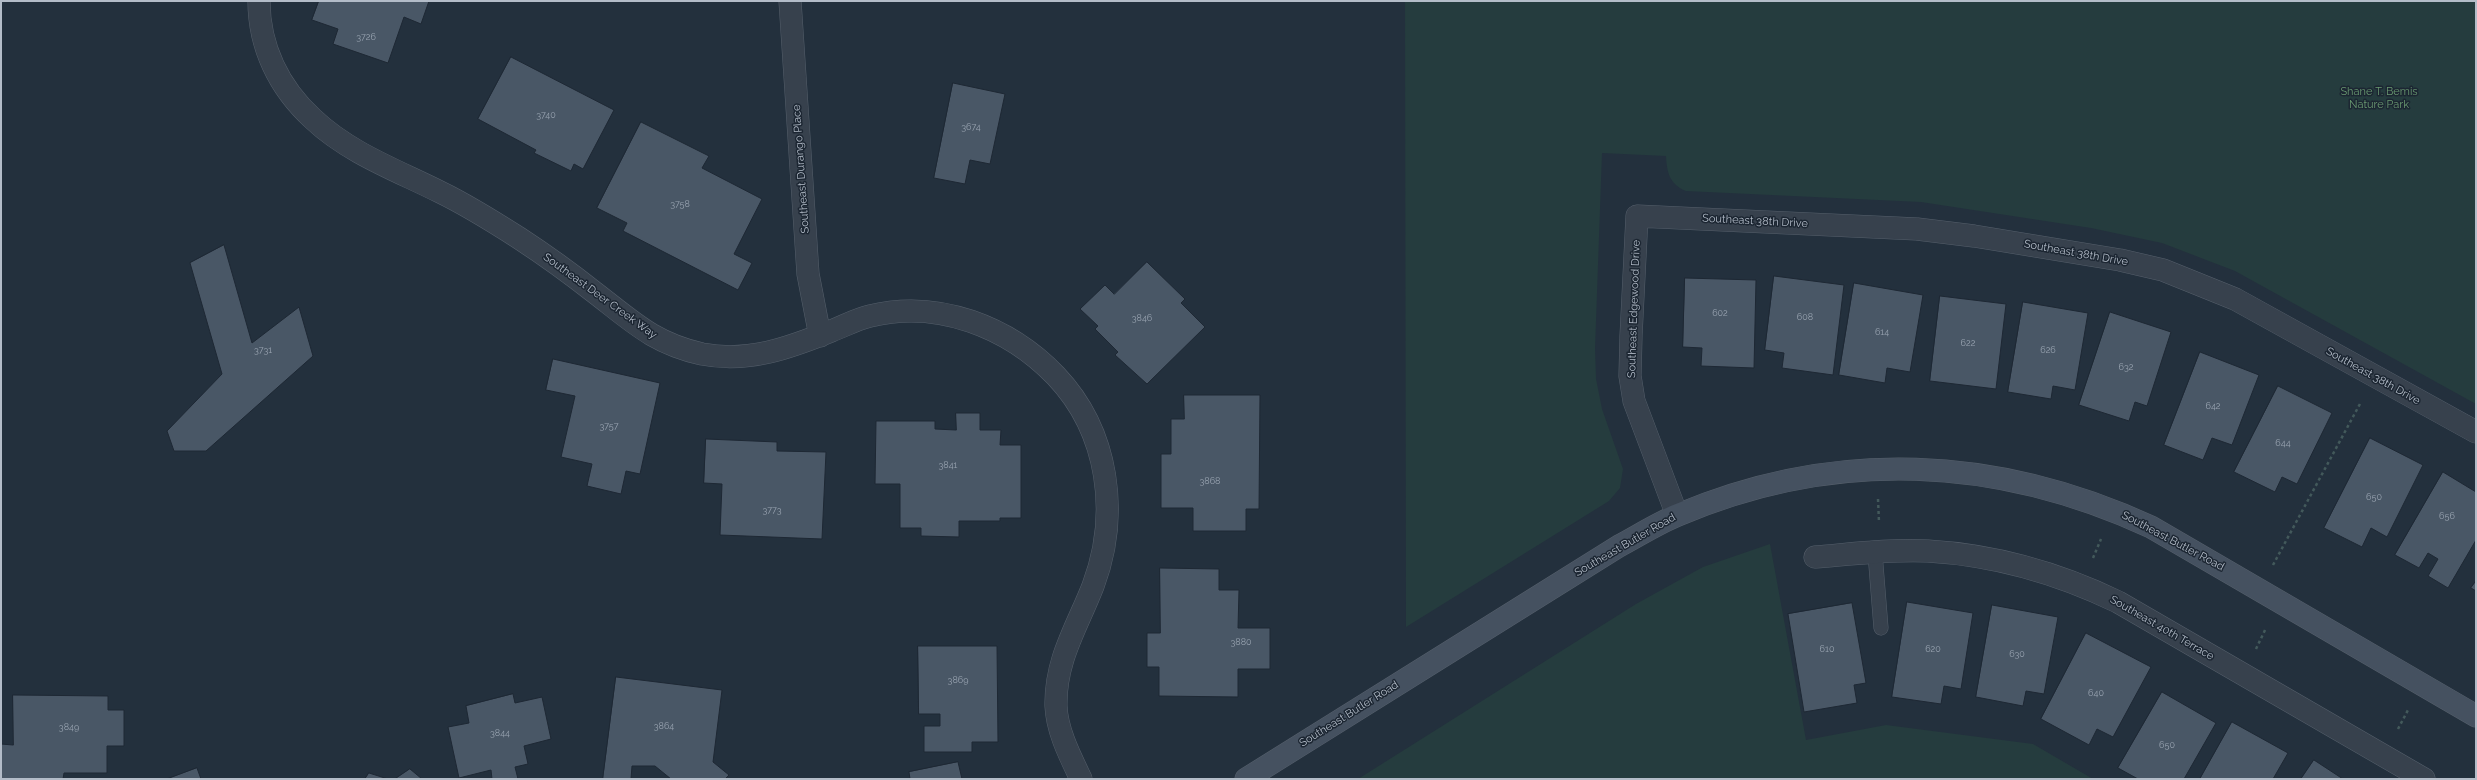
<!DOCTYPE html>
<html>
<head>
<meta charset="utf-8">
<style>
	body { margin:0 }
	#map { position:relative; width:2477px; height:780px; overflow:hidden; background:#23303d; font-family:Raleway,sans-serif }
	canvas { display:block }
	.frame { position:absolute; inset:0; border:2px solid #b3bcc8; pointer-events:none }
</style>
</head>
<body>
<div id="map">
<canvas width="2477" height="780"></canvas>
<div class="frame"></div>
</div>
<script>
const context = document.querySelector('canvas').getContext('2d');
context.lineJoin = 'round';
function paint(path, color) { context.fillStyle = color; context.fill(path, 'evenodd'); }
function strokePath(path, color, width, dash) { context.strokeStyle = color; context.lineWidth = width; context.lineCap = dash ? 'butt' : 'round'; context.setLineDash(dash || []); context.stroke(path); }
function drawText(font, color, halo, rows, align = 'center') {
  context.font = font + ' Raleway,sans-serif'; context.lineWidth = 3; context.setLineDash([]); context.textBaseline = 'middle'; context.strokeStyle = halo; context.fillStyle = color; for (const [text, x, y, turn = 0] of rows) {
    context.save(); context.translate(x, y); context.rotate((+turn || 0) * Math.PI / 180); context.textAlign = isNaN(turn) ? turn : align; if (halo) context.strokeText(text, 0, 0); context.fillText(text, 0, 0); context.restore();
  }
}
const green = new Path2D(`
	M1405 1H2476V404L2235 271 2162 243 2091 228 1921 202 1686 191C1669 184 1667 172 1666 156L1602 153 1595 349 1596 379 1602 409 1623 469 1620 488 1609 501 1406 627Z
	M1770 544 1806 740 1886 725 2033 744 2093 779H1358L1636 604 1703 567Z`);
const building = new Path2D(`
	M319 1H429L421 24 404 17 388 63 333 44 338 29 312 20Z
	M511 57 614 110 583 169 574 164 571 171 534 153 536 150 478 119Z
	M953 83 1005 94 990 164 970 160 965 184 934 178Z
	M641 122 709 156 702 168 762 199 734 254 752 263 738 290 623 231 627 223 597 208Z
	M224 245 252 343 299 307 313 356 206 451H174L167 431 222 374 190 263Z
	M1147 262 1185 299 1181 303 1205 327 1147 384 1115 355 1118 352 1095 329 1098 326 1080 309 1105 285 1114 294Z
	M1774 276 1844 285 1833 375 1782 368 1784 353 1765 350Z
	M1685 278 1756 280 1754 368 1701 366 1702 348 1683 347Z
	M1854 283 1923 295 1910 372 1887 368 1885 383 1839 375Z
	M1940 296 2006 304 1996 389 1930 381Z
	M2023 302 2088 313 2075 390 2053 386 2051 399 2008 392Z
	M2110 312 2171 332 2147 406 2135 402 2129 421 2079 405Z
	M2200 352 2259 375 2232 445 2212 438 2203 460 2164 445Z
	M553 359 660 383 640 474 626 471 621 494 587 486 592 464 561 457 575 396 546 390Z
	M2278 386 2332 413 2297 484 2282 477 2275 492 2234 472Z
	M1184 395H1260L1259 509H1246V531H1193V508H1161V454H1171V419H1184Z
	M956 413H980V430H1001L1000 445H1021V518H1000V521H959V537L921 536V528H900V484H875L876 421H935V429L956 430Z
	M2370 438 2423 465 2387 537 2371 528 2362 547 2324 528Z
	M706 439 777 442V451L826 452 822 539 720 535 722 484 704 483Z
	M2443 472 2476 492V540L2448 588 2428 576 2438 559 2428 553 2419 568 2395 555Z
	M1160 568 1219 569V590H1239L1238 628H1270V669H1238V697L1159 696V667H1147V633H1160Z
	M2476 581V591L2471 588Z
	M1907 602 1973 613 1961 689 1944 686 1941 704 1892 697Z
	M1852 603 1866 683 1854 685 1857 703 1804 712 1788 614Z
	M1992 605 2058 617 2044 694 2026 691 2023 706 1976 697Z
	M2086 633 2151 667 2113 737 2097 729 2089 745 2041 719Z
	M918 646H997L998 742H972V752H924V726H940V714H919Z
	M616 677 722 690 713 762 729 775 725 779H671L655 766H632L631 779H603Z
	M2162 692 2216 723 2184 779H2138L2118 768Z
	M513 694 515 703 542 697 551 739 524 746 528 764 515 767 518 779H492L491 770 459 778 448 727 469 723 466 706Z
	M13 695 108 696V710H124V746H107V773H64L63 779H1V744L13 745Z
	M2232 722 2288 753 2273 779H2200Z
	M2314 760 2343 779H2301Z
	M958 762 962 779H910L909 772Z
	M197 768 201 779H167Z
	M410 769 422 779H395Z
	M369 773 388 779H365Z`);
const path = new Path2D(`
	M1878 499 1879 522
	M2093 558 2101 539
	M2273 565 2361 402
	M2256 649 2266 628
	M2398 729 2408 710`);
const service = new Path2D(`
	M1875 553 1881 628`);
const minor = new Path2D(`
	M259 1C259 47 279 88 313 119 349 153 396 170 440 192 467 205 494 222 519 238 545 255 570 273 594 292 632 321 653 343 702 354 748 363 789 348 831 331 844 326 857 319 870 316 938 299 1009 327 1056 376 1109 432 1120 514 1093 586 1077 627 1055 660 1056 706 1057 731 1070 756 1081 779
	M790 1 808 274 820 336
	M1677 515 1634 401 1630 376 1631 336 1637 216 1917 229 1974 236 2120 260 2163 270 2235 299 2476 432
	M1815 557C1852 554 1891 549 1928 551 1995 555 2058 573 2118 602L2424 779`);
const secondary = new Path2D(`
	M1246 779 1619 546C1638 536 1658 523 1678 515 1836 448 1997 456 2151 527L2476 716`);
const numberNames = [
	["3726",366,37],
	["3740",546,115],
	["3674",971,127],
	["3758",680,204],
	["602",1720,313],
	["608",1805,317],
	["3846",1142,318],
	["614",1882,332],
	["622",1968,343],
	["3731",263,350],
	["626",2048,350],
	["632",2126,367],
	["642",2213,406],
	["3757",609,426],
	["644",2283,443],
	["3841",948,465],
	["3868",1210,481],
	["650",2374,497],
	["3773",772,510],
	["656",2447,516],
	["3880",1241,642],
	["610",1827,649],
	["620",1933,649],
	["630",2017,654],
	["3869",958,680],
	["640",2096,693],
	["3864",664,726],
	["3849",69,727],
	["3844",500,733],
	["650",2167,745]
];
const parkNames = [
	["Shane T. Bemis",2379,92],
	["Nature Park",2379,105]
];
const streetNames = [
	["Southeast Durango Place",801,169,-94],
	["Southeast 38th Drive",1755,221,3],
	["Southeast 38th Drive",2076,253,10],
	["Southeast Deer Creek Way",600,296,36],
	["Southeast Edgewood Drive",1634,309,-88],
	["Southeast 38th Drive",2373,376,29],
	["Southeast Butler Road",2173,541,28],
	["Southeast Butler Road",1625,545,-30],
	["Southeast 40th Terrace",2162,628,30],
	["Southeast Butler Road",1349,714,-32]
];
paint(green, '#253c3e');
paint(building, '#495766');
strokePath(building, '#1e2834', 1);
strokePath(service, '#555f6b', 15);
strokePath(minor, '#555f6b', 23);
strokePath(secondary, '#555f6b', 23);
strokePath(path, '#43595b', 2.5, [3, 3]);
strokePath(service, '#37414d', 14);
strokePath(minor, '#37414d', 22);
strokePath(secondary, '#455160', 22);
drawText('9px', '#98a3b0', null, numberNames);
drawText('11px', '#699971', '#1c2632', parkNames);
drawText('11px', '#b3bcc8', '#1c2632', streetNames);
</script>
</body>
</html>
